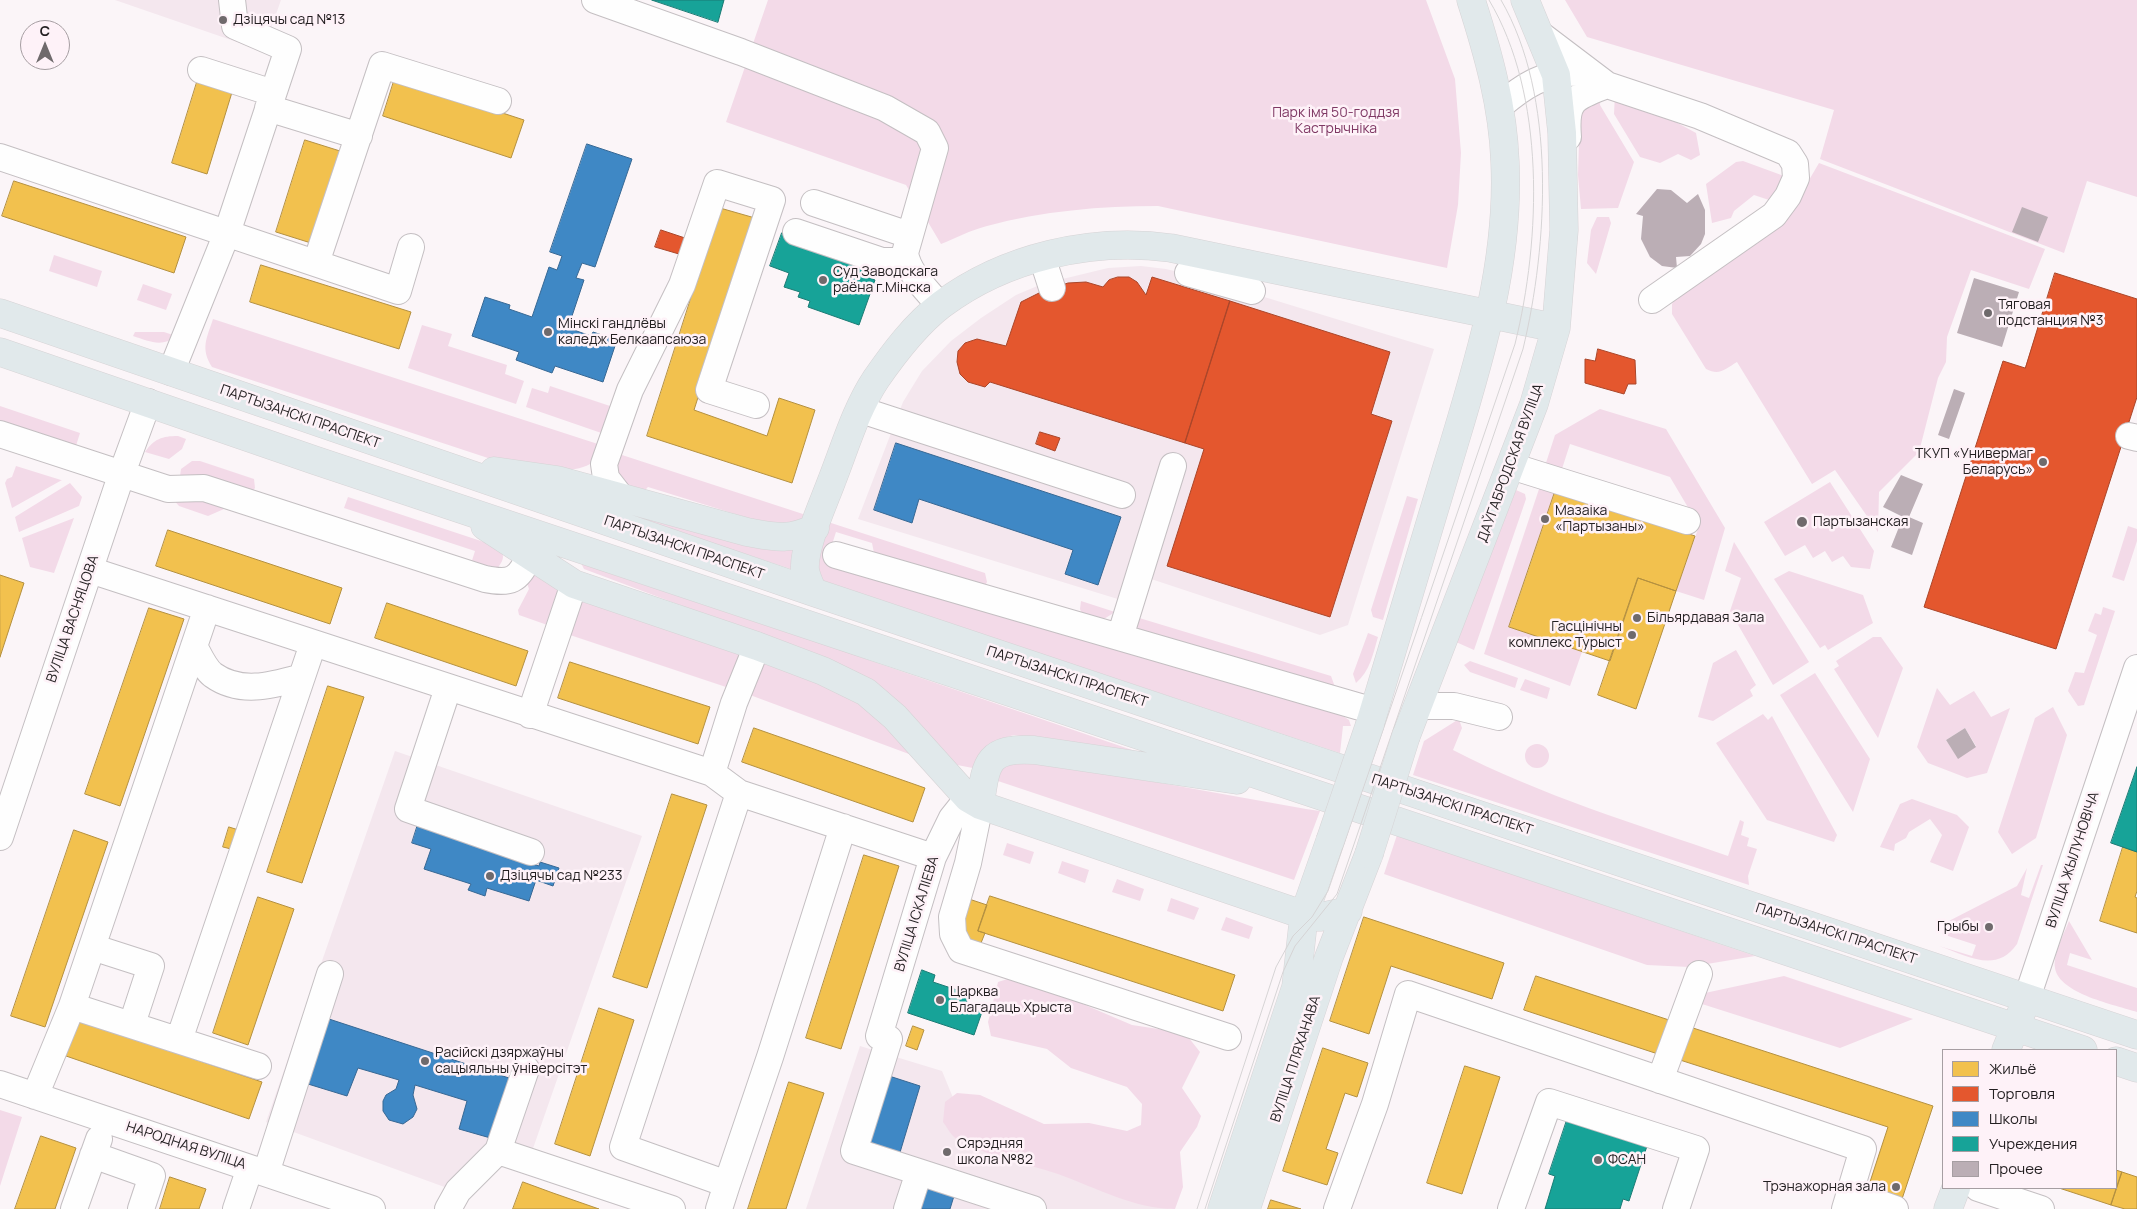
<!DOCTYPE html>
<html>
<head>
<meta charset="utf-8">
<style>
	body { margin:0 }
	#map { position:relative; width:2137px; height:1209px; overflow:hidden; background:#fbf5f8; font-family:Manrope,sans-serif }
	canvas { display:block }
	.legend { position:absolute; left:1942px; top:1049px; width:175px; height:140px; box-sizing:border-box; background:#fef2f8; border:1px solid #a69ea2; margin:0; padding:6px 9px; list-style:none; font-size:15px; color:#231f21 }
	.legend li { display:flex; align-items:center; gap:10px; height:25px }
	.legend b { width:25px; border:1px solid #a69ea2 }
	.north { position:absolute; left:20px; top:20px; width:50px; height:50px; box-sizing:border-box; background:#fef2f8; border:1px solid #a69ea2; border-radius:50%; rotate:0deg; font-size:14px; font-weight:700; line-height:20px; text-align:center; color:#231f21 }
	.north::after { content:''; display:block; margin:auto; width:18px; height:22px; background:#6f6a6c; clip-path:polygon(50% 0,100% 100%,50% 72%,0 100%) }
</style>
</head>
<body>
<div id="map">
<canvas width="2137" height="1209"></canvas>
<ul class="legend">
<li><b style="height:14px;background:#f2c14e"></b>Жильё</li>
<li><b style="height:14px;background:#e4572e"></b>Торговля</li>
<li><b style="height:14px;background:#3f88c5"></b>Школы</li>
<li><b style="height:14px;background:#17a398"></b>Учреждения</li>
<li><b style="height:14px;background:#bbaeb5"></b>Прочее</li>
</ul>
<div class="north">С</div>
</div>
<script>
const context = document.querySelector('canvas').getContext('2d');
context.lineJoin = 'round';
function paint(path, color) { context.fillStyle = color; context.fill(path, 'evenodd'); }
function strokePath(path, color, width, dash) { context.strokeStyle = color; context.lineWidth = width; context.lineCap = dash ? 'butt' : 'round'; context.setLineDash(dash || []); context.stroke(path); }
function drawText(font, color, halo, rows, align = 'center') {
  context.font = font + ' Manrope,sans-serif'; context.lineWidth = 5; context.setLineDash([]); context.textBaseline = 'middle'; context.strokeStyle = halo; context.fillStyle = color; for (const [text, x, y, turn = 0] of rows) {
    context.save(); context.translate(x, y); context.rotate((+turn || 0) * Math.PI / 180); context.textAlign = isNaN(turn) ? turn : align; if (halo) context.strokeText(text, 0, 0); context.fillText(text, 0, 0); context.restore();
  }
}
const built = new Path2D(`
	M115 0H281L263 51Z
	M1141 266 1166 269 1199 277 1434 349 1348 625 1320 635 1130 572 1121 600 858 519 903 402 922 371 951 341 981 318 1016 295 1042 284 1108 268Z
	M395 751 642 836 530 1157 493 1144 450 1189 266 1122Z
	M860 1046 942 1071 961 1117 1170 1209H806Z`);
const green = new Path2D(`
	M768 0H1426L1455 79 1461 153 1458 205 1447 268 1158 206C1101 206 1042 211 987 226 971 230 956 238 941 244L906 185 726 122Z
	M1565 0H2137V197L2087 181 2064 253 1820 159 1834 110 1587 37Z
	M1601 91 1600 105 1634 162 1618 208 1581 209 1578 175 1579 143 1575 121 1577 112Z
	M1615 93 1630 97 1696 133 1700 155 1691 160 1678 154 1660 163 1640 157 1614 114Z
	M1743 161 1784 176 1783 188 1769 200 1754 195 1734 211 1731 218 1712 223 1706 184 1736 162Z
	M1819 163 2045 249 2029 289 1971 270 1947 337 1946 362 1938 378 1919 452 1879 492 1878 532 1835 470 1812 484 1737 362C1725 369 1720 376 1706 369L1672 314V304L1677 296 1795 204Z
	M1597 217H1609L1611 223 1596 274 1587 263 1591 230Z
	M54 255 102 271 97 287 49 271Z
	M143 284 172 294 166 310 137 300Z
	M213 319 604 446C601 451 598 458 593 462 571 479 517 464 491 459L212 367C200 348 207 338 213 319Z
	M422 325 452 334 448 346 507 365 505 374 524 381 516 404 408 368Z
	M135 332H164L176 336C162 348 149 341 133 336Z
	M550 386 619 409 610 436 526 407 532 388 548 393Z
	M0 406 80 433 74 452 0 428Z
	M1600 409 1666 429 1725 528 1704 600 1676 591 1699 526 1670 477 1570 444 1560 475 1544 469 1555 435Z
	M178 436 186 439 182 449 169 459 145 452C154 439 162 436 178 436Z
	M619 454 806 515 795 527 748 518 648 487 642 493 620 484 613 459Z
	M192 461H200L254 479 255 488 251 493 202 476H180L181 469Z
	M16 466 61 480H62L12 508 5 483 7 479 12 477Z
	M1830 482 1874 551 1870 569 1851 567 1843 556 1832 562 1825 551 1813 558 1805 545 1785 556 1764 522Z
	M70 483 82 497 79 506 19 532 15 517Z
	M1541 483 1556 489 1509 627 1582 652 1570 686 1484 654Z
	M1516 490 1525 494 1526 499 1474 650 1456 642Z
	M1407 496 1418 499 1383 620 1373 617 1371 610Z
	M199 497 223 506 224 509 208 516 179 506 172 498Z
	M348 497 487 543C502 550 509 554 497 569L470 567 475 551 344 508Z
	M579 499 803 542 797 571Z
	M74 518 54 573 30 567 22 538Z
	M825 521 985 573 987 582 985 586 875 558 872 543 836 532 827 560 1331 708 1349 720 1351 726H1343L1340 753 824 582 816 577Z
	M2128 526 2137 529V541L2124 581 2112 577Z
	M1734 542 1809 662 1773 685 1730 611 1741 578 1725 571Z
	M577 555 877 663 1138 752 1135 755 1014 735C994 740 983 750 973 768L957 765 943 757 845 667 584 569Z
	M535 567 561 586 553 627 519 615 518 610 529 589 525 577Z
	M1789 571 1863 595 1873 623 1828 650 1825 645 1820 648 1774 579Z
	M583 596 747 649 732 689 570 635Z
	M1081 601 1115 612 1104 619 1082 614 1080 609Z
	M2103 607 2115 611 2084 705 2078 706 2068 691 2075 672 2084 673 2097 635 2088 631 2095 613 2101 615Z
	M1136 617 1331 676 1335 687 1140 633 1134 624Z
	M1368 633 1378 637C1373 654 1370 671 1356 683L1353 674Z
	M1873 637H1881L1903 668 1878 738 1834 669 1839 666 1836 661Z
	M1736 650 1756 685 1750 690 1753 696 1713 721 1698 717 1713 663Z
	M763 655 863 700 917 757 750 695Z
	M1470 661 1518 678 1515 688 1470 672 1464 665Z
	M1815 673 1870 759 1853 812 1780 695Z
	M1525 679 1550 688 1547 699 1520 690Z
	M1937 688 1950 705 1974 691 1991 717 2010 708 1987 773 1967 778 1928 763 1917 747ZM1965 728 1976 746 1958 758 1946 740Z
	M2053 707 2067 735 2036 838 2012 854 1998 832 2035 718Z
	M1763 714 1768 720 1772 716 1837 835 1834 842 1767 820 1716 743Z
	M1459 719 1462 728 1453 750C1540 795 1636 824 1728 856L1740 820 1744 822 1741 835 1749 838 1747 846 1757 849 1748 876 1749 885 1413 775 1424 741Z
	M1525 756a12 12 0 1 1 24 0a12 12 0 1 1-24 0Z
	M1033 760 1306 809 1320 811 1294 880 995 780 1001 765Z
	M1912 799 1957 815 1969 827 1953 871 1930 862 1942 835 1930 819 1909 832 1906 838 1895 844 1894 851 1880 847 1900 804Z
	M1397 835 1755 956 1689 967 1647 965 1384 874Z
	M1007 843 1034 852 1030 864 1003 855Z
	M1062 861 1089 870 1085 883 1058 873Z
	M2041 865H2043L2017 944C1996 974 1968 956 1939 946L1972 956 1976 945 1942 934 1945 923 2017 886 2027 868 2021 895 2029 898Z
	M1117 879 1144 889 1140 901 1112 892Z
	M1171 898 1199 908 1194 920 1167 911Z
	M1226 917 1253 927 1249 939 1221 930Z
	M2069 921 2092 960 2070 953 2067 965 2137 988V1012C2116 1005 2059 994 2055 968 2053 954 2064 934 2069 921Z
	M1017 976 1132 1025 1185 1033 1200 1052 1182 1088 1201 1116 1197 1127 1180 1152 1183 1187 1175 1209C1134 1209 1097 1188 1058 1174 1025 1163 988 1157 957 1139 951 1136 947 1127 943 1122L945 1102 957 1093 980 1095 1044 1124 1089 1123 1127 1131 1141 1125 1142 1104 1127 1087 1071 1068 1047 1049 991 1036 988 1022 998 982Z
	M1784 976 1913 1019 1840 1048 1702 1004 1705 993Z
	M0 1110 22 1117 0 1186Z`);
const homes = new Path2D(`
	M395 78 524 120 511 158 383 116Z
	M198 79 233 89 207 174 172 163Z
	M305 140 340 151 311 243 276 232Z
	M14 181 186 237 174 273 2 216Z
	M720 208 755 218 694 410 767 436 779 398 815 410 792 483 647 436Z
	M261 265 411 312 399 349 250 302Z
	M1556 489 1695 536 1676 591 1638 578 1610 661 1509 627Z
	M168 530 342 588 330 624 156 566Z
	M0 575 24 583 0 657Z
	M1638 578 1676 591 1636 709 1598 695Z
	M387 603 528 651 516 686 375 638Z
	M149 608 184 619 120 806 85 794Z
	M570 662 710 707 698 744 558 698Z
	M328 686 364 697 302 883 267 872Z
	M754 728 925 788 913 822 742 762Z
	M672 794 707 805 647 988 613 977Z
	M229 827 245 832 239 851 223 847Z
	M74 830 108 842 45 1027 11 1016Z
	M2123 847 2137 852V891L2135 897 2137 898V933L2100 921Z
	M864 855 899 866 841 1049 806 1038Z
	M990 896 1235 975 1223 1011 978 931Z
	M258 897 294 909 248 1045 213 1033Z
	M969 899 987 905 978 931 985 933 981 943 957 936Z
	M1364 917 1504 963 1492 999 1391 966 1369 1034 1330 1021Z
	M1536 976 1669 1020 1658 1054 1524 1010Z
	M599 1008 634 1020 590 1156 555 1144Z
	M79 1020 262 1082 249 1119 66 1056Z
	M913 1026 924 1030 917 1050 906 1046Z
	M1690 1027 1933 1106 1902 1199 1868 1188 1888 1127 1680 1060Z
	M1323 1048 1368 1063 1357 1097 1345 1093 1326 1149 1338 1153 1327 1185 1283 1171Z
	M1465 1066 1500 1077 1462 1194 1427 1183Z
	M789 1082 824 1093 786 1209H748Z
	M41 1136 76 1148 55 1209H15Z
	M2116 1170 2122 1172 2111 1205 2059 1188H2116Z
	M2122 1172 2137 1177V1209H2125L2111 1205Z
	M170 1177 206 1189 199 1209H160Z
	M523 1182 553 1193 599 1209H513Z
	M1271 1200 1301 1209H1268Z`);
const shops = new Path2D(`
	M661 230 685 238 679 254 655 247Z
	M2055 273 2137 299V397L2056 649 1924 607 2003 361 2025 368Z
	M1118 277H1129L1137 282 1146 295 1152 277 1230 301 1185 443 990 382 985 387 968 382 960 374 957 362 958 351 965 343 977 339 1006 346 1021 302 1041 292 1068 283 1086 282 1103 287 1109 280Z
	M1230 301 1390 352 1371 414 1392 421 1330 617 1167 566 1204 449 1185 443Z
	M1598 349 1635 360 1636 384H1628L1624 394 1585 383V359L1595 361Z
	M1040 432 1060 438 1055 451 1036 444Z`);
const schools = new Path2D(`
	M587 144 632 159 595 267 582 263 576 278 584 280 568 328 591 336 593 332 617 340 603 382 555 366 552 373 516 360 519 352 472 336 485 297 510 305 509 309 532 317 549 267 557 270 562 256 550 252Z
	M896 443 1121 517 1098 585 1065 574 1073 550 919 499 912 523 874 510Z
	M419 821 438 827 436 833 539 866 540 862 559 868 553 886 536 880 529 901 487 888 485 896 468 890 471 884 424 869 431 849 412 843Z
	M329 1019 515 1080 494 1139 459 1129 467 1101 415 1085 413 1095 417 1109 413 1117 403 1124 389 1120 383 1111V1101L386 1095 396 1089 399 1080 358 1068 347 1096 308 1084Z
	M886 1075 920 1086 898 1159 863 1148Z
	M924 1175 957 1186 950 1209H912Z`);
const public = new Path2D(`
	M652 0H724L718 22Z
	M782 233 871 264 867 277 875 280 859 325 808 307 810 301 798 297 800 292 784 287 789 273 770 266Z
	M2137 767V852L2111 843Z
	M922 970 935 975 933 982 969 994 965 1007 982 1012 974 1035 908 1013Z
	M1567 1120 1647 1146 1629 1201 1623 1199 1620 1209H1545L1555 1176 1549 1174Z`);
const building = new Path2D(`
	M1657 189 1671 190 1687 203 1698 194 1705 210V234L1701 244 1690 256 1676 257 1677 268 1662 266 1650 257 1641 239 1643 216 1636 214Z
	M2022 207 2048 217 2038 242 2012 232Z
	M1974 278 2019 292 2002 347 1957 333Z
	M1954 389 1965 393 1949 439 1938 435Z
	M1901 475 1923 484 1909 517 1923 523 1912 555 1891 547 1903 517 1883 507Z
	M1965 728 1976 747 1958 759 1946 740Z`);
const minor = new Path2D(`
	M595 0 741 52 885 108 927 132 935 148 905 253C908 273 927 290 940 306
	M1541 35 1607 85 1700 116 1788 153 1795 164 1796 178 1788 196 1774 215 1652 300
	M201 70 273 93
	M1500 106C1522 87 1545 71 1577 73
	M268 108 359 136
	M1568 137C1565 99 1574 98 1607 85
	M0 157 398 291 411 247
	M814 203 909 235
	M796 232 882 261H907
	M1042 257 1052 288
	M316 263 382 65 498 101
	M1188 273 1252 291
	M171 372 227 233 288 49 235 26 232 0
	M861 410 1122 495
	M0 434 168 489 204 488 485 579C510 584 519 581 529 556
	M2129 436 2137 438
	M1511 466 1687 521
	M620 496 606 478 604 464 630 390 682 285 717 183 772 200 709 390 756 405
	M836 555 1374 711
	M90 570 712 773 739 793 933 857
	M1120 637 1173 466
	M194 646C199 655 205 669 213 675 241 695 273 685 302 677
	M448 688 408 809 531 852
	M1418 706H1454L1499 717
	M530 715 574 584
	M712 773 734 703 757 646
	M739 793 623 1147 727 1184 770 1057 843 827
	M980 805 968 863 952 917 953 934 961 950 1228 1037
	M0 837 122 473 148 402
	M92 947 151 966 132 1024
	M2027 998 2137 668
	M72 1006 207 608
	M179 1040 313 644
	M1660 1080 1699 974
	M0 1084 372 1209
	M35 1096 72 1006 258 1066
	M498 1151 526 1069
	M93 1155 152 1176 141 1209
	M919 1172 1033 1209
	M266 1173 330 974
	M1978 1188 2041 1209
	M1850 1193 1895 1209
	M74 1209 99 1139
	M236 1209 250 1168
	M448 1209 458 1191 498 1151 672 1209
	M719 1209 727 1184
	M907 1209 919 1172 854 1151 889 1039 879 1036 933 857 952 818 968 798
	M1337 1209 1375 1104 1408 994 1863 1149 1845 1209
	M1511 1209 1549 1102 1696 1149 1676 1209`);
const major = new Path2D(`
	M0 313 813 592 2137 1035
	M0 352 314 460 2083 1050
	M494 471 557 480 747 532C775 537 788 541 815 528
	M485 526 574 584 757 646 823 671 866 692 895 717 968 798 980 805 1304 915 1320 917 1348 911
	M813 592C810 585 806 577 805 570 803 547 824 502 832 480 845 447 856 409 876 379 894 353 915 325 941 305 1005 257 1092 237 1171 248L1556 328
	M1370 724C1396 638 1421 553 1447 467 1477 367 1510 267 1505 162 1503 106 1488 53 1471 0
	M1406 736 1534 404 1556 328 1564 230 1562 133 1556 75 1525 0
	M980 805C986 764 986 747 1034 750L1237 780
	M2006 1050 2022 1011
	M2116 1061 2137 1068
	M1222 1209 1296 987 1304 915 1330 841
	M1246 1209 1329 957 1369 854
	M1948 1209 1956 1188`);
const tram = new Path2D(`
	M1197 1209 1276 967 1293 936 1312 917 1328 891 1515 344C1541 239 1546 95 1489 0
	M1205 1209 1283 972 1295 946 1337 894 1523 349C1548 245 1557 96 1501 0`);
const majorBridge = new Path2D(`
	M1330 841 1370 724
	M1369 854 1406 736`);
const markers = [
	[223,20,5,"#6f6a6c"],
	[823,280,5,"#6f6a6c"],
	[1988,313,5,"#6f6a6c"],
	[548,332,5,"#6f6a6c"],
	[2043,462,5,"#6f6a6c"],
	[1545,519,5,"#6f6a6c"],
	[1802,522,6,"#6f6a6c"],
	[1637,618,5,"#6f6a6c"],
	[1632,635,5,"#6f6a6c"],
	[490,876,5,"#6f6a6c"],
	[1989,927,5,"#6f6a6c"],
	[940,1000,5,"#6f6a6c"],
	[425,1061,5,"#6f6a6c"],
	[947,1152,5,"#6f6a6c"],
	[1598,1160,5,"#6f6a6c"],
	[1896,1187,5,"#6f6a6c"]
];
const poiNames = [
	["Дзіцячы сад №13",233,20],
	["Суд Заводскага",833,272],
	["раёна г.Мінска",833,288],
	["Тяговая",1998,305],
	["подстанция №3",1998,321],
	["Мінскі гандлёвы",558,324],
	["каледж Белкаапсаюза",558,340],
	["ТКУП «Универмаг",2033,454,"right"],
	["Беларусь»",2033,470,"right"],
	["Мазаіка",1555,511],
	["«Партызаны»",1555,527],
	["Партызанская",1813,522],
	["Більярдавая Зала",1647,618],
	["Гасцінічны",1622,627,"right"],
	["комплекс Турыст",1622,643,"right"],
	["Дзіцячы сад №233",500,876],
	["Грыбы",1979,927,"right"],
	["Царква",950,992],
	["Благадаць Хрыста",950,1008],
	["Расійскі дзяржаўны",435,1053],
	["сацыяльны ўніверсітэт",435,1069],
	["Сярэдняя",957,1144],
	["школа №82",957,1160],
	["ФСАН",1608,1160],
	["Трэнажорная зала",1886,1187,"right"]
];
const parkNames = [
	["Парк імя 50-годдзя",1336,113],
	["Кастрычніка",1336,129]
];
const streetNames = [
	["ПАРТЫЗАНСКІ ПРАСПЕКТ",300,417,19],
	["ДАЎГАБРОДСКАЯ ВУЛІЦА",1511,463,-70],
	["ПАРТЫЗАНСКІ ПРАСПЕКТ",684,548,19],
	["ВУЛІЦА ВАСНЯЦОВА",73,619,-71],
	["ПАРТЫЗАНСКІ ПРАСПЕКТ",1067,677,18],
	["ПАРТЫЗАНСКІ ПРАСПЕКТ",1452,805,18],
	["ВУЛІЦА ЖЫЛУНОВІЧА",2073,860,-72],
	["ВУЛІЦА ІСКАЛІЕВА",917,914,-73],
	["ПАРТЫЗАНСКІ ПРАСПЕКТ",1836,934,18],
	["ВУЛІЦА ПЛЯХАНАВА",1296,1059,-72],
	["НАРОДНАЯ ВУЛІЦА",186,1146,18]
];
paint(built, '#f4e7ee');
paint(green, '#f3dae8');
paint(homes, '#f2c14e');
strokePath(homes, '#b49040', 1);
paint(shops, '#e4572e');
strokePath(shops, '#aa462a', 1);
paint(schools, '#3f88c5');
strokePath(schools, '#376894', 1);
paint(public, '#17a398');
strokePath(public, '#1b7b74', 1);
paint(building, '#bbaeb5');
strokePath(minor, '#c4bfc2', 28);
strokePath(major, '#d6d3d5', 29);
strokePath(minor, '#fefefe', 26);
strokePath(major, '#e1e9eb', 28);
strokePath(tram, '#d6d4d5', 1);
strokePath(majorBridge, '#d6d3d5', 29, []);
strokePath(majorBridge, '#e1e9eb', 28);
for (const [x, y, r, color] of markers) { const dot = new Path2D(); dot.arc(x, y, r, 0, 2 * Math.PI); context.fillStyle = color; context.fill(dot); strokePath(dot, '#fef2f8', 2); }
drawText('14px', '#231f21', '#fef2f8', poiNames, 'left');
drawText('14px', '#7f3864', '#fef2f8', parkNames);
drawText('14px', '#231f21', '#fef2f8', streetNames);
</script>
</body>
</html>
